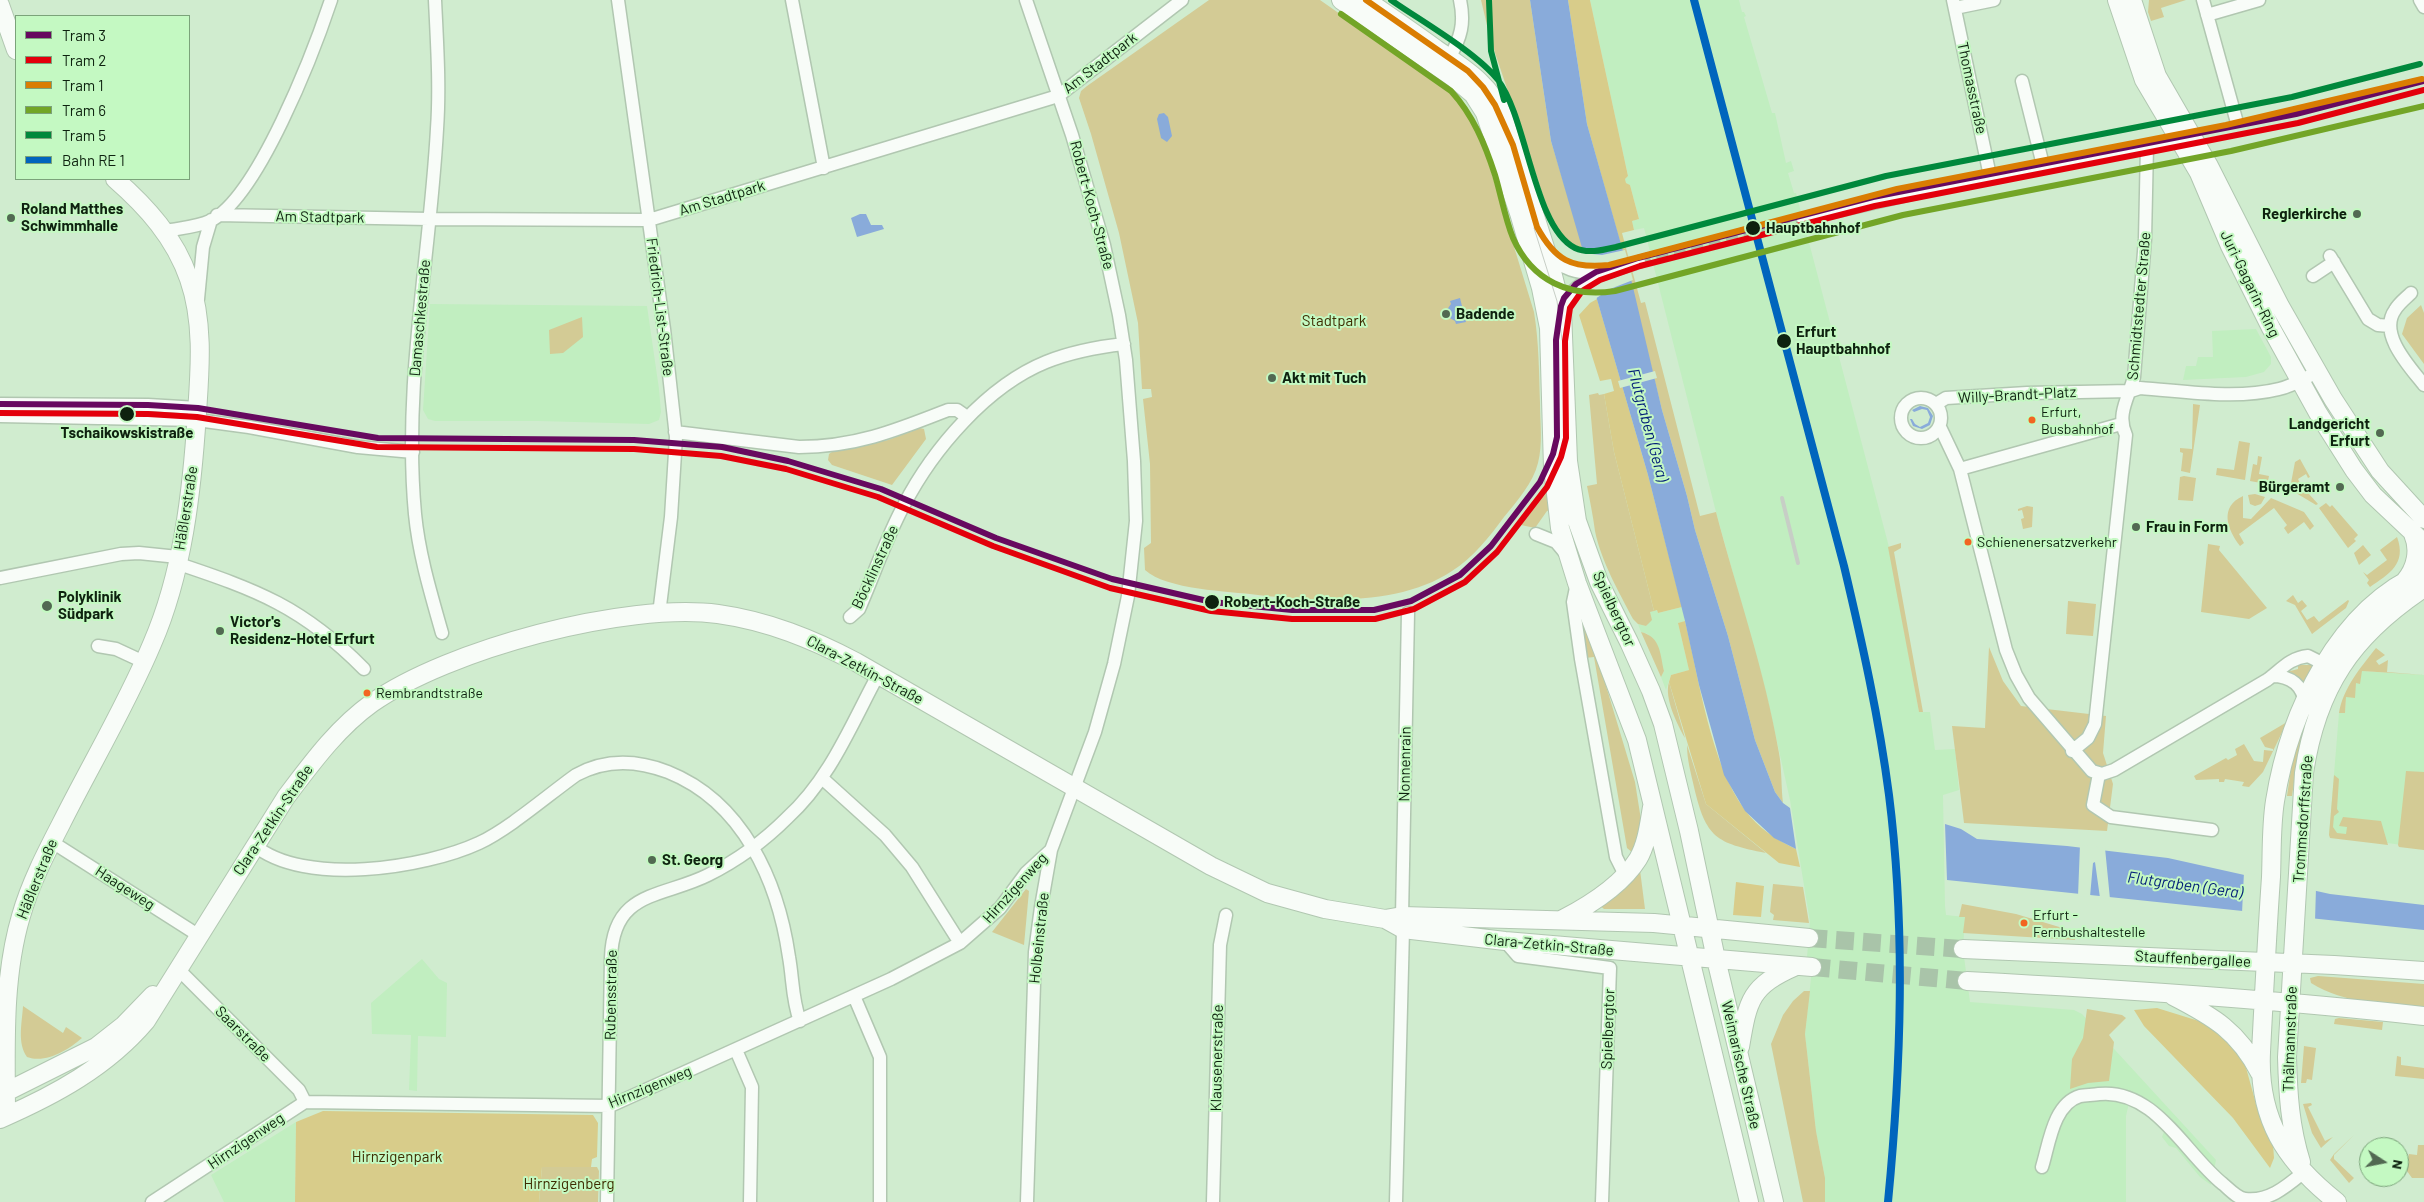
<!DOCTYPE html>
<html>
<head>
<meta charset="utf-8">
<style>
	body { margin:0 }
	#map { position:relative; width:2424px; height:1202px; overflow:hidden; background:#d0eccf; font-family:Barlow,sans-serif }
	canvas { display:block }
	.legend { position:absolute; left:15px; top:15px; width:175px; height:165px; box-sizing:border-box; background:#c4f9c2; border:1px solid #7ba37a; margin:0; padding:6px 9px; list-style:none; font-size:15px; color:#0e220f }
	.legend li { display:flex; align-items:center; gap:10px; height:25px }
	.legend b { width:25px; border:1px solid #7ba37a }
	.north { position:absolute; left:2359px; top:1137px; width:50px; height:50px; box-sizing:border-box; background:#c4f9c2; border:1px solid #7ba37a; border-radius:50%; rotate:101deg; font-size:14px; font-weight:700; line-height:20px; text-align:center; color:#0e220f }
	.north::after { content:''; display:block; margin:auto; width:18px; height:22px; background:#526952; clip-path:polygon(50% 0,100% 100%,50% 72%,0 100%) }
</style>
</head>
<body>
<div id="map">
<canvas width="2424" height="1202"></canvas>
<ul class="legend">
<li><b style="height:6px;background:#67095f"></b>Tram 3</li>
<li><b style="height:6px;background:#e3000b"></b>Tram 2</li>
<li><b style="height:6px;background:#da7d02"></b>Tram 1</li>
<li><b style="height:6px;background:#73a527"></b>Tram 6</li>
<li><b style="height:6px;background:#00883c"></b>Tram 5</li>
<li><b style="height:6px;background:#0065bd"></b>Bahn RE 1</li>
</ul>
<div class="north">N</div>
</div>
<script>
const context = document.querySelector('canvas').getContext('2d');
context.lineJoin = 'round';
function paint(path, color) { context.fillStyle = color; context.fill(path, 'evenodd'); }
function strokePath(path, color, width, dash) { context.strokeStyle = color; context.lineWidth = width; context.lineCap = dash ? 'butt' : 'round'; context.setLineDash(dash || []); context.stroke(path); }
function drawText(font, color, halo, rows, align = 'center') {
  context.font = font + ' Barlow,sans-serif'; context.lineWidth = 4; context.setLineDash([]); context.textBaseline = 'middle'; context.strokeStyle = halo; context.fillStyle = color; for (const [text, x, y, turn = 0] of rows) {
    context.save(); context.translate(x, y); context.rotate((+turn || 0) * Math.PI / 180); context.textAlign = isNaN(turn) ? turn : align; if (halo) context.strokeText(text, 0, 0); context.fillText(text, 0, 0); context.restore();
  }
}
const built = new Path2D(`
	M1590 0H1739L1742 12H1744L1746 16 1744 17 1772 113H1775L1786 163 1791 161 1794 171 1788 173 1794 193H1796L1889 547 1919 712H1930L1935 750 1955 749 1959 790 1943 795 1945 906 1946 915 1965 917 1963 949 1970 1002 2074 1010 2082 1014 2216 1160 2211 1185 2200 1177 2176 1148 2169 1146 2162 1137 2164 1132 2151 1116 2129 1103 2126 1116V1202H1825V1178L1816 1131 1805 1034 1813 959 1807 957 1810 922 1790 800 1767 697 1716 512 1644 228 1634 230 1632 221 1639 219 1630 185 1626 183 1625 179 1628 176Z
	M430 304 647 306 659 389 661 412 659 420 649 424 538 421H435L428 419 423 410Z
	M2256 329 2271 357V364L2264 372 2246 377 2183 380 2186 366H2196L2198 357H2213L2212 331Z
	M1682 607 1685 621 1678 623 1689 670 1671 675 1666 690 1661 677 1664 671 1648 634 1641 632 1638 624 1647 626 1650 612 1657 610 1658 613Z
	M2362 671 2424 675V848L2329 835 2339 713H2345L2346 697Z
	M422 959 439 979 447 983 446 1037 418 1036 417 1091 409 1090 411 1035 372 1034 371 1003Z
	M296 1122 295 1202H224L211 1175Z`);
const green = new Path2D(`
	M1209 0H1320L1453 93 1463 102 1477 126 1534 312C1539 342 1539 373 1540 403 1540 422 1543 444 1538 463 1533 483 1517 501 1504 517 1490 536 1473 558 1452 571 1400 606 1318 602 1258 595 1228 591 1167 590 1145 570L1144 548 1151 543 1150 464 1143 399 1152 397 1151 389H1142L1138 323 1119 233 1091 134 1079 98 1081 91 1087 86Z
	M1481 0H1530L1551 141 1584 250 1570 247 1555 231 1490 38Z
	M2149 0H2186L2161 8 2164 17 2151 21 2148 12Z
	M1626 248 1641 303 1645 302 1700 516 1716 512C1737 592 1765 671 1779 753 1782 769 1781 787 1783 803L1775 792 1755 740 1728 636 1695 530 1687 496 1662 410 1622 249Z
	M2421 305 2424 313V364L2402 334 2407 318Z
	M582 317 583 337 563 353 550 354 549 330Z
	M1598 393 1599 395 1604 394 1614 452 1654 611 1650 612 1652 620 1646 626 1638 624 1633 619C1619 592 1601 561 1595 531 1593 516 1590 501 1587 486L1597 484 1589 395Z
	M2193 404 2200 405 2190 473 2181 471 2183 453 2180 452V448L2192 449Z
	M920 428 924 429 926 439 892 485 832 465 828 460 829 454 833 451 888 440Z
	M2239 441 2250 443 2245 480 2216 475 2217 468 2234 470Z
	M2258 456 2262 457 2259 474 2269 476 2268 481 2273 482 2272 485 2250 481 2253 464 2257 465Z
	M2300 459 2310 477 2308 478 2306 474 2298 479 2300 483 2294 487 2291 483 2295 462Z
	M2184 476 2196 478 2193 501 2178 500 2180 477Z
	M2307 482 2317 485 2324 495 2318 488 2309 494 2318 504 2316 505 2296 493 2299 487Z
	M1548 491 1550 510 1547 511 1535 528 1521 525Z
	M2255 494 2265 497 2261 504 2255 506 2250 504 2248 495Z
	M2243 496V518L2251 519 2271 498 2304 512 2314 526 2310 530 2304 522 2288 534 2284 528 2287 525 2274 508 2239 534 2244 543 2240 546C2227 529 2219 507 2243 496Z
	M2326 503 2330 507 2332 505 2358 535 2354 539 2356 541 2348 548 2319 508Z
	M2027 506 2033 507 2032 527 2023 529 2021 519 2024 518 2022 510 2018 511V509Z
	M2397 537C2407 564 2389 574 2370 587L2367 583 2369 580 2363 572 2367 575 2387 560 2380 550Z
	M1901 543V548L1894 552 1923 712H1919L1888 547Z
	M2208 544 2220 546 2219 550 2267 608 2249 619 2201 612Z
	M2363 545 2371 555 2359 565 2354 553Z
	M2293 595 2298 603 2302 600 2307 606 2301 611 2307 620 2314 616 2319 622 2348 600 2349 601 2346 608 2312 634 2295 605 2286 601Z
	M2068 601 2096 604 2093 636 2066 634Z
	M1580 612 1597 656 1635 782 1641 820 1633 853 1627 848 1594 657 1585 658Z
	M1641 632C1661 637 1660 654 1664 671L1661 677Z
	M1989 647 2003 681 2021 706 2106 716 2103 753 2113 784 2107 831 1964 823 1952 726 1985 728Z
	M2376 648 2385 655 2376 661 2379 665 2388 660 2387 672 2424 675 2362 671 2360 684 2356 683 2355 698 2346 697 2345 713H2339C2343 688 2361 667 2376 648Z
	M2298 665H2311L2314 668 2306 686 2283 673 2298 669Z
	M1669 682 1685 738C1677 724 1664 698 1669 682Z
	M2310 711 2299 748 2292 796H2287L2294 748Z
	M2287 722 2263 772 2249 787 2242 786 2244 782 2225 779 2224 782H2219V779L2196 780 2194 776 2226 758 2228 760 2237 755 2235 749 2244 744 2254 761 2263 762 2264 750 2273 751V749L2265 747 2260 738Z
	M1687 745 1706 804 1766 853C1716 843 1706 838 1694 787 1691 773 1687 760 1687 745Z
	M2406 771 2424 772V850L2399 847 2398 845Z
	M2334 775 2339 779 2337 809 2339 812 2334 816 2333 827 2337 833 2346 834 2347 827 2339 826 2343 817 2381 821 2388 845 2330 838 2329 835Z
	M1640 870 1645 909H1604L1599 905Z
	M1773 884 1803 887 1809 923 1773 920 1774 915 1770 912Z
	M1026 889 1029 891 1024 945 992 932Z
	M1962 904 2016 914 2076 932 2075 940 1963 933 1965 917H1959Z
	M2318 976 2424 984V1009C2385 1004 2345 1004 2311 983L2310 978Z
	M1804 991H1810L1805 1034 1816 1131 1825 1178V1202H1803L1771 1044 1783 1015 1793 1001Z
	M23 1006 63 1033 66 1027 82 1038C68 1050 46 1064 27 1057 17 1043 22 1023 23 1006Z
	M2087 1009 2122 1015 2126 1018 2109 1035 2114 1042 2109 1081 2088 1083 2070 1089 2072 1059 2083 1038Z
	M2339 1018 2383 1022 2382 1030 2334 1024 2335 1019Z
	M2304 1046 2316 1048 2312 1080 2307 1079 2306 1083H2301Z
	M2397 1056 2401 1057V1065L2424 1068V1079L2395 1076Z
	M2311 1103 2312 1105 2308 1107 2325 1141 2333 1137 2321 1148 2312 1133 2303 1104Z
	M2354 1135 2334 1155V1159L2354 1178 2349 1183 2330 1160 2334 1154Z
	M2418 1145H2424V1178H2412L2399 1160 2407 1161 2409 1154 2417 1155Z
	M542 1167H597L599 1171 598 1202H539Z`);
const forest = new Path2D(`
	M1568 0H1590L1628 176 1625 179 1626 183 1630 185 1639 219 1632 221 1634 230 1622 233 1626 248 1622 249 1587 124Z
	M1597 299 1648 475 1682 607 1658 613 1657 610 1654 611 1614 452 1604 394 1614 391 1611 379 1600 381 1579 315 1590 303Z
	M1685 621C1699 678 1710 763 1745 810 1758 828 1777 840 1796 849L1800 867 1779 863 1706 804 1669 682 1671 675 1689 670 1678 623Z
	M1736 882 1764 886 1761 917 1733 915Z
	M2157 1008 2215 1026 2243 1057 2260 1118 2273 1144 2274 1158 2270 1168 2233 1118 2144 1026 2134 1010Z
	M323 1111 593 1115 598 1123 597 1157 592 1159 591 1167H542L539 1202H295L296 1122Z`);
const water = new Path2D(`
	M1530 0H1568L1587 124 1632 283 1662 410 1687 496 1695 530 1728 636 1755 740 1775 792 1783 803 1790 808 1796 849 1774 838 1745 811 1724 775 1699 685 1685 621 1648 475 1551 141Z
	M1164 113 1168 117 1172 136 1167 142 1161 138 1157 119 1159 114Z
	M860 214H866L871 225H882L884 229 857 237 851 218Z
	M1460 298 1466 322 1456 324 1455 321 1448 317 1446 311 1451 304 1450 301Z
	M1920 406 1928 408 1933 416 1930 425 1922 429 1913 426 1910 419H1912L1915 424 1920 427 1928 423 1930 417 1927 410 1922 409 1914 412 1912 410Z
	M1945 824 1961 829 1977 839 2067 846 2168 858 2330 894 2424 905V930L1947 880Z`);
const pier = new Path2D(`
	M1625 250 1633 280 1610 289 1595 299 1582 253 1602 255Z
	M1655 371 1657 378 1620 388 1618 381Z
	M2080 845 2105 848 2110 899 2100 898 2095 862 2093 863 2090 897 2078 896Z
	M2244 872 2316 888 2315 921 2242 913Z`);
const streetTunnel = new Path2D(`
	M1639 262 1803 219`);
const secondaryTunnel = new Path2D(`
	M1809 938 1963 949
	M1812 967 1967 981`);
const street = new Path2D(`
	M435 0C437 43 440 86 437 129 430 257 403 385 415 514 419 555 431 594 442 633
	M618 0 664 329 676 437 671 517 659 614
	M792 0 824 168
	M1026 0 1072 135 1104 245 1119 315 1126 360 1134 461 1136 521 1128 596 1114 664 1095 732 1051 850 1041 907 1035 952 1027 1202
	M1953 0 1990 176
	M2203 0 2236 119
	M2420 0 2424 7
	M1955 8 1994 0
	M2207 15 2259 0
	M1449 58C1461 38 1465 23 1460 0
	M2022 81 2043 165
	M217 215 429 219 649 220 1058 96 1182 0
	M1803 219 1990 176 2187 138
	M166 231C180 228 197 227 210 221 258 198 314 51 331 0
	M1547 253C1560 269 1580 275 1600 272
	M2330 256 2368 319 2378 325 2390 326
	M2313 276 2334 262
	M2411 293C2406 298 2399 303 2395 310 2378 334 2410 367 2424 385
	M198 299 203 247 211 220
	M1562 311C1569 279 1612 271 1639 262
	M1901 418a20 20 0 1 1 40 0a20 20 0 1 1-40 0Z
	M0 404 148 405 198 408
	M1936 404 1946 398 2027 393 2131 391 2140 388C2184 391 2235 400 2279 389 2293 386 2305 378 2317 372
	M0 416 197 420 249 427 358 447 413 452
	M1940 427 1960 469 2006 650 2016 675 2029 698 2092 771 2102 774 2114 770 2267 680C2281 670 2289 658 2308 656L2332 668
	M675 432 799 447C856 447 897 430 948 410H957L967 417
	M1960 469 2121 424
	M1536 534 1556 542 1566 554
	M176 563C257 590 303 607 364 669
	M0 578 121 554 139 553 178 557
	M1577 583 1573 602 1581 659 1616 857 1625 875
	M850 617 859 609C874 575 886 538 904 505 933 449 987 386 1046 362 1071 352 1097 347 1124 344
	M98 646 116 649 144 662
	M2272 676C2291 676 2303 685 2305 704
	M2072 751 2088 738 2095 724 2126 435C2116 414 2129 397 2134 377L2145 239 2147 146
	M2099 774 2093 805 2111 817 2212 830
	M823 779 885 835 912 867 960 943
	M52 842 198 935
	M254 845C304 887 425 868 479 843 509 829 548 795 576 775 605 759 637 760 668 772 743 802 778 881 789 957 793 979 792 1000 800 1021
	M1402 916 1408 613
	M1505 941 1518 956 1610 968 1602 1202
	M177 968 299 1090 305 1102
	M854 996 880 1057V1202
	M736 1050 752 1087 750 1202
	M2042 1167C2049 1145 2053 1104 2080 1096 2086 1095 2093 1095 2099 1094 2155 1088 2185 1154 2223 1184 2229 1189 2237 1198 2245 1199 2269 1202 2287 1186 2304 1172
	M152 1202 305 1102 610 1106 891 979 960 943 1000 908 1026 873 1051 850
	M607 1202 611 958C613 890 662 898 708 875 738 860 763 842 787 818 830 779 851 725 878 675
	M1213 1202 1220 945 1226 915
	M1396 1202 1403 929`);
const secondary = new Path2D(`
	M1341 0 1454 78 1473 94 1485 113 1519 213 1541 288 1549 328 1553 468 1560 528 1577 583 1637 740 1749 1202
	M1366 0C1389 16 1413 32 1436 49 1463 68 1491 84 1503 116L1549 260 1562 311 1568 461 1577 521 1599 582 1629 642 1651 691 1663 724 1689 831 1716 959 1774 1202
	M2117 0 2144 80 2199 173 2230 246 2271 328 2318 413 2354 470 2373 495 2424 543
	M2132 0 2157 76 2209 166 2280 306 2333 399 2380 471 2424 519
	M0 5 16 50
	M2405 581C2416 568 2420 550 2413 534
	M1385 919 1402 916 1654 923 1809 938
	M1563 919C1590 905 1621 886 1638 859 1647 844 1649 824 1652 807
	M1963 949 2334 965 2424 971
	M1967 981C2120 989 2272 999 2424 1016
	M2173 996C2214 1017 2238 1031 2260 1073
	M1740 1047C1748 1000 1750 986 1796 966
	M0 1095 96 1047 124 1025 153 995
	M6 1116C6 1051 2 980 21 916 30 884 46 853 61 824 91 764 126 706 152 644 183 573 192 491 197 413 200 369 204 322 189 279 175 238 147 207 115 179
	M0 1119C55 1095 107 1067 146 1021L286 797C311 764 337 728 372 703 449 649 625 602 718 614 768 621 812 639 856 662L1211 866 1267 893 1325 909 1385 919 1403 929 1505 941 1812 967
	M2301 1162C2290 1127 2288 1094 2287 1057L2304 773C2317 687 2352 636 2424 588
	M2337 1202C2285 1161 2258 1119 2261 1052 2264 994 2267 935 2271 877 2272 852 2271 826 2275 801 2289 713 2338 608 2424 572`);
const tram = new Path2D(`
	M1534 228 1557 301 1562 340`);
const rail = new Path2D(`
	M1782 498 1798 563`);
const rail1 = new Path2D(`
	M1694 0 1844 566C1862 642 1879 718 1889 795 1906 930 1901 1067 1888 1202`);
const tram1 = new Path2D(`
	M0 404 148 405 198 408 378 438 634 440 722 447 788 461 881 489 996 538 1112 579 1212 602 1292 610H1374L1411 601 1460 575 1491 546 1540 482 1553 454 1557 437 1556 340 1561 306 1564 298 1576 284 1596 272 1638 258 1873 197 2296 114 2424 81`);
const tram2 = new Path2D(`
	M0 413 148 414 197 417 377 447 634 449 721 456 786 469 878 497 993 546 1110 588 1211 611 1292 619H1375L1414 609 1465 582 1497 552 1547 487 1561 457 1566 438 1565 341 1570 308 1582 291 1600 280 1640 266 1875 206 2298 123 2424 90`);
const tram3 = new Path2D(`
	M1366 0 1468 71 1483 87 1495 105 1513 145 1537 227C1555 260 1571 269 1609 265L1897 189 2226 125 2422 79`);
const tram4 = new Path2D(`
	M1341 14 1451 91C1473 115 1485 144 1495 175 1501 195 1505 218 1513 238 1532 281 1570 298 1615 291L1903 215 2231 151 2424 106`);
const tram5 = new Path2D(`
	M1391 0C1421 21 1476 52 1498 80 1527 118 1534 228 1575 248 1588 254 1603 250 1616 247L1886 176 2292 97 2420 64
	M1489 0 1491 51 1504 100`);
const markers = [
	[2357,214,5,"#526952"],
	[11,218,5,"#526952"],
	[1753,228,8,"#0e220f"],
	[1446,314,5,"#526952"],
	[1784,341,8,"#0e220f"],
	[1272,378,5,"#526952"],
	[127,414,8,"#0e220f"],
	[2032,420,4.5,"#f26522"],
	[2380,433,5,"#526952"],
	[2340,487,5,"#526952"],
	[2136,527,5,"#526952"],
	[1968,542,4.5,"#f26522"],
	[1212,602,8,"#0e220f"],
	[47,606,6,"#526952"],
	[220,631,5,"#526952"],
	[367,693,4.5,"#f26522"],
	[652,860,5,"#526952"],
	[2024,923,4.5,"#f26522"]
];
const busNames = [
	["Erfurt,",2041,412],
	["Busbahnhof",2041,429],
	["Schienenersatzverkehr",1977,542],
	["Rembrandtstraße",376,693],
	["Erfurt -",2033,915],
	["Fernbushaltestelle",2033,932]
];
const streetNames = [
	["Am Stadtpark",1100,63,-38],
	["Thomasstraße",1972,88,78],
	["Am Stadtpark",722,198,-17],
	["Robert-Koch-Straße",1092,205,75],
	["Am Stadtpark",320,217,1],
	["Juri-Gagarin-Ring",2250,284,64],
	["Schmidtstedter Straße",2139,306,-85],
	["Friedrich-List-Straße",660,307,83],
	["Damaschkestraße",420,318,-85],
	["Willy-Brandt-Platz",2017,395,-3],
	["Häßlerstraße",186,508,-81],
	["Böcklinstraße",875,567,-65],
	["Spielbergtor",1614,609,65],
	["Clara-Zetkin-Straße",865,670,28],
	["Nonnenrain",1405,764,-89],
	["Trommsdorffstraße",2303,819,-86],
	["Clara-Zetkin-Straße",273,820,-56],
	["Häßlerstraße",37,879,-68],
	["Haageweg",125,888,33],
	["Hirnzigenweg",1015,888,-48],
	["Holbeinstraße",1039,938,-84],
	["Clara-Zetkin-Straße",1549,945,5],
	["Stauffenbergallee",2193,959,3],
	["Rubensstraße",611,995,-89],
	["Spielbergtor",1608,1029,-88],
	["Saarstraße",243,1034,45],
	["Thälmannstraße",2290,1039,-88],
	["Klausenerstraße",1217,1058,-89],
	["Weimarische Straße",1741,1065,77],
	["Hirnzigenweg",650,1087,-22],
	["Hirnzigenweg",246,1141,-34]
];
const poiNames = [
	["Roland Matthes",21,209],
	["Schwimmhalle",21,226],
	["Reglerkirche",2347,214,"right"],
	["Badende",1456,314],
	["Akt mit Tuch",1282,378],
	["Landgericht",2370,424,"right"],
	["Erfurt",2370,441,"right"],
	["Bürgeramt",2330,487,"right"],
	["Frau in Form",2146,527],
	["Polyklinik",58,597],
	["Südpark",58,614],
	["Victor's",230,622],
	["Residenz-Hotel Erfurt",230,639],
	["St. Georg",662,860]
];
const stopNames = [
	["Hauptbahnhof",1766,228],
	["Erfurt",1796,332],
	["Hauptbahnhof",1796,349],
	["Tschaikowskistraße",127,433,"center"],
	["Robert-Koch-Straße",1224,602]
];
const parkNames = [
	["Stadtpark",1334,321],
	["Hirnzigenpark",397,1157],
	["Hirnzigenberg",569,1184]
];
const waterNames = [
	["Flutgraben (Gera)",1648,425,75],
	["Flutgraben (Gera)",2185,885,8]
];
paint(built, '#c1eec0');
paint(green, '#d3cb95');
paint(forest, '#d8cc8a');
paint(water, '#89abda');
paint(pier, '#d0eccf');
strokePath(streetTunnel, '#a9c4a9', 12, [12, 6]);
strokePath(secondaryTunnel, '#a9c4a9', 18, [18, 9]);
strokePath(street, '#b1c7b1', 15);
strokePath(secondary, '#b1c7b1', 20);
strokePath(street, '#f8fcf8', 12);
strokePath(secondary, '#f8fcf8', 18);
strokePath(tram, '#c7cec6', 1);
strokePath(rail, '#c7cec6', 4);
strokePath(rail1, '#0065bd', 8);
strokePath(tram1, '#67095f', 6);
strokePath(tram2, '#e3000b', 6);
strokePath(tram3, '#da7d02', 6);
strokePath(tram4, '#73a527', 6);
strokePath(tram5, '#00883c', 6);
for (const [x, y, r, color] of markers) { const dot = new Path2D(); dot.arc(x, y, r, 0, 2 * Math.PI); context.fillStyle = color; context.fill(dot); strokePath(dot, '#c4f9c2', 2); }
drawText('14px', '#0e220f', '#c4f9c2', busNames, 'left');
drawText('15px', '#0e220f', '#c4f9c2', streetNames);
drawText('bold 15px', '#0e220f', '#c4f9c2', poiNames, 'left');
drawText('bold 15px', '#0e220f', '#c4f9c2', stopNames, 'left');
drawText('15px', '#3e2c01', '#c4f9c2', parkNames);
drawText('italic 16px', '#031f79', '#c4f9c2', waterNames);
</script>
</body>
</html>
